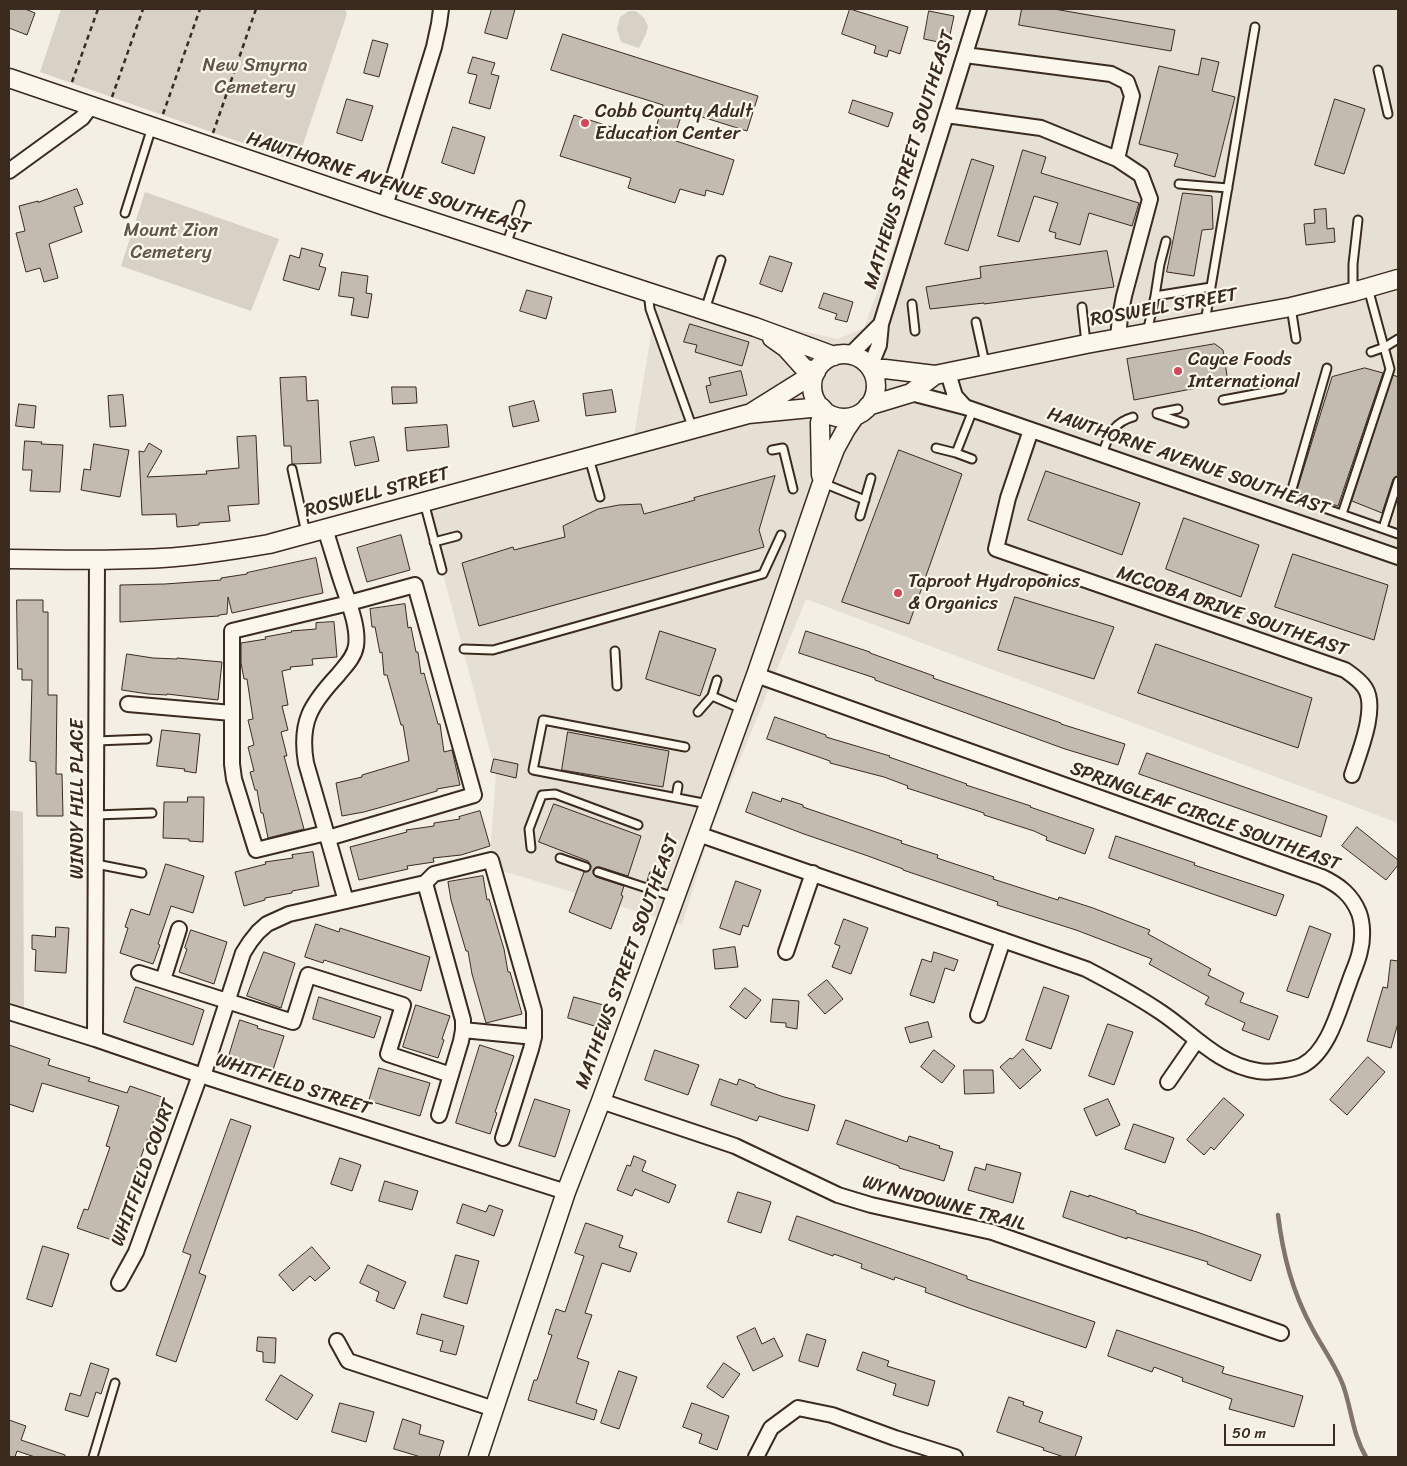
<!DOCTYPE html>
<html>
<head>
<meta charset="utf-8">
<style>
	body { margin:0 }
	#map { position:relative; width:1407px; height:1466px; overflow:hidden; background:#f3efe4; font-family:Sriracha,sans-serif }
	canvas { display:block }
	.frame { position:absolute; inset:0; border:10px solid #3b2a1e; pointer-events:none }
	.scale { position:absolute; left:1224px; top:1424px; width:111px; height:22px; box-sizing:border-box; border:2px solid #3b2a1e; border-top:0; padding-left:6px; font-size:15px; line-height:18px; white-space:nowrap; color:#3b2a1e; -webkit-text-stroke:4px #fbf7ec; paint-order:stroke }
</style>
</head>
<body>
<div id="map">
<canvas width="1407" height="1466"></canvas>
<div class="frame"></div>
<div class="scale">50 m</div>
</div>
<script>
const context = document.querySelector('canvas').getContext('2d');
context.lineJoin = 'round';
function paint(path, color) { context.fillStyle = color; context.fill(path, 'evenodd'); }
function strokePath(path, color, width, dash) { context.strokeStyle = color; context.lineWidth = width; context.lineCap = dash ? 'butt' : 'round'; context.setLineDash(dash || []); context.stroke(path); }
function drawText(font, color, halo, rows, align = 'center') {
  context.font = font + ' Sriracha,sans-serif'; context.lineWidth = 4.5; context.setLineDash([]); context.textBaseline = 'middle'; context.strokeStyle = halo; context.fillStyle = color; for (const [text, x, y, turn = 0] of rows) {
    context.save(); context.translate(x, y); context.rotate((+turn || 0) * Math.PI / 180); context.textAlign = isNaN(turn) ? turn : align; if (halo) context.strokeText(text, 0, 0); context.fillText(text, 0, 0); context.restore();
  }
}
const built = new Path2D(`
	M976 9H1398V823L806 599 710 832 682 925 489 867 496 774 424 502 633 442 657 300 838 339 864 328 965 55Z`);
const green = new Path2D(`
	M61 9H345L347 14 297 162 40 72Z
	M629 11H636L644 18 648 26 646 34 639 48 621 42 617 29 620 17Z
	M145 192 279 239 251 311 121 266Z
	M9 810 23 812 24 1007 9 1002Z`);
const stream = new Path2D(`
	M1278 1215C1283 1255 1292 1291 1312 1328 1322 1347 1335 1364 1343 1385 1352 1410 1352 1433 1366 1457`);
const building = new Path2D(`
	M9 9H25L35 13 27 35 9 28Z
	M492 9H515L507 39 485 33Z
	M850 9 908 27 900 54 889 50 887 57 874 53 876 46 842 34Z
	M1022 9H1054L1175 30 1171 51 1019 25Z
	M929 11 954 16 948 44 924 39Z
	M563 34 758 96 747 131 683 111 673 140 734 160 723 195 706 190 705 196 680 189 675 203 628 188 631 178 560 156 574 115 652 140 663 105 551 70Z
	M373 40 388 44 379 77 364 73Z
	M473 57 495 63 491 74 499 76 490 109 469 103 477 75 468 73Z
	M1202 58 1219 62 1212 91 1235 97 1215 177 1174 166 1178 154 1139 144 1159 66 1198 75Z
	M347 99 373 106 362 141 337 133Z
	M1335 99 1365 109 1344 174 1315 165Z
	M853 100 893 113 888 127 849 113Z
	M453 127 485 137 474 174 442 163Z
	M1023 150 1046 157 1041 173 1139 203 1132 226 1089 213 1080 245 1055 238 1056 233 1049 231 1058 203 1034 196 1019 242 998 236Z
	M972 159 994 166 968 251 945 244Z
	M77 189 83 204 74 207 82 232 49 244 58 278 44 282 40 268 26 272 16 233 25 231 19 206 38 201V202Z
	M1183 193 1212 196 1213 229 1202 230 1194 276 1167 272Z
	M1326 209 1327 229 1334 228 1335 242 1306 245 1304 224 1315 223 1314 210Z
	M302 248 323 254 319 266 326 268 319 290 283 280 290 255 299 258Z
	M1107 251 1114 287 984 304V303L930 309 926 287 981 278 980 267Z
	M770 256 792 263 782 292 760 284Z
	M342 272 368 276 366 293 372 294 368 318 351 315 354 298 339 296Z
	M527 290 552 297 546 319 520 311Z
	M824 293 853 302 847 322 835 319 837 314 819 308Z
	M690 324 749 342 742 366 695 352 697 345 684 342Z
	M1215 344 1223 350 1228 382 1134 400 1127 359Z
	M1365 368 1383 373 1338 506 1296 493 1332 377Z
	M741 371 747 395 710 403 706 386 711 385 709 378Z
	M1393 375 1398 377V476L1395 477 1393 479 1382 513 1352 501Z
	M306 377 307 401 318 400 321 463 294 464H292L291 446H284L280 378Z
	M392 387H416L417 403 393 404Z
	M612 390 616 412 586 416 583 394Z
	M123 395 126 426 110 427 108 396Z
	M534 401 539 421 513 427 509 407Z
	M19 404 36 406 34 428 16 426Z
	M447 425 449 447 407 451 405 428Z
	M256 436 259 504 228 506 230 521 199 523V525L177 527 176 514 142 515 139 451 144 452 149 443 162 451 147 477 207 474 206 471 239 468 237 437Z
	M374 437 379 461 355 466 350 442Z
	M25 441 42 442 41 444 63 445 60 492 30 491 32 470H23Z
	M94 444 129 450 120 497 81 490 84 469 90 470Z
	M899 450 962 474 909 624 842 602Z
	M1046 471 1140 503 1122 555 1028 520Z
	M775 476 759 530 764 547 479 626 462 563 513 547 514 550 565 537 563 526 598 509 619 505 641 504 644 514 695 500 694 498Z
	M1184 518 1259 545 1241 597 1166 569Z
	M401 535 410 570 367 582 357 548Z
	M1293 554 1388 585 1374 640 1275 607Z
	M316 558 323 593 232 613 228 597 227 614 219 615V616L120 622V585L165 584 221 580V578L247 574V573Z
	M1015 597 1114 627 1094 679 998 650Z
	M17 600H43V612H48V695H57L56 774H62L63 816H37L36 762 30 761 32 680H22V669H18Z
	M405 604 408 628 411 627 416 652H418L421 674 424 673 438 724H440L444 752 452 750 460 785 437 789V791L389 805 364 812 342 816 336 783 362 777V775L409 761 403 725H401L387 675H384L382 652 380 653 375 627H372L370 609Z
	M334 622 337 657 312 659 313 665 290 667 291 669 282 671 288 705 282 706 288 730 281 732 287 756H284L304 829 268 838 263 813H261L257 790H255L250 772 254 771 248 747 254 745 248 720 253 719 247 679H244L241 663V643L266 639 265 637 292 632 291 631 316 629V623Z
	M660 631 716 649 700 696 646 679Z
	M806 631 870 652V653L934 676 933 678 1061 723V724L1125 744 1118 765 1065 749 875 680V678L799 653Z
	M1156 644 1312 698 1298 748 1138 693Z
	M127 654 153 658 177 659V658L222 662 218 700 167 694V695L148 694 122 690Z
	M775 717 826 735V737L890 756 889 757 967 784 966 785 1031 806 1030 807 1094 829 1085 854 1046 840 1047 837 1034 831 984 815V813L907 788 908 786 884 777 830 763V761L767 739Z
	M162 730 200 734 196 773 184 771 185 769 157 766Z
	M568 732 669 751 663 787 562 770Z
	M1147 753 1327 816 1321 837 1139 774Z
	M494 759 518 764 516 778 491 772Z
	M753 792 781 802 782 798 803 805V807L902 841 901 843 938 855 937 858 994 877 993 879 1058 900 1059 897 1093 908 1150 930 1148 934 1211 969 1208 975 1244 993 1240 1002 1278 1016 1269 1040 1242 1030 1245 1023 1205 1004 1209 997 1149 964 1152 959 1076 930 997 905 998 902 903 870V869L868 856 804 834 746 812Z
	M188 797H204L203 842 189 841V839L163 838 164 802H187Z
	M554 804 641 836 628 876 600 867H596L593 870V874L596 877 624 886 621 895 623 896 611 929 569 912 584 872 589 871 591 866 588 861 539 842Z
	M480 811 490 846 461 855 433 858 434 862 407 866 408 869 359 880 350 847 407 832 406 830 434 826V823L460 819 459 817Z
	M1357 827 1398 860V865L1386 880 1342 846Z
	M1116 836 1195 863 1194 865 1284 895 1276 916 1109 858Z
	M313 852 319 886 292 891V893L265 898V900L244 906 235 872 266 864 265 862 293 858 292 855Z
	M166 864 204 876 193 913 171 906 158 944 160 945 153 964 120 953 128 928 125 927 131 909 149 915Z
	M483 876 487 900 489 899 504 949 508 972H510L522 1014 486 1023 472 974 468 951H466L451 900 448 882Z
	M736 881 761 890 748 927 743 925 740 935 720 928Z
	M844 919 868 928 851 974 832 967 840 946 835 944Z
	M316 924 339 932 340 928 430 957 421 991 324 960 323 963 305 957Z
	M1310 926 1331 934 1308 998 1287 991Z
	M56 927 69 928 66 973 35 971 36 950 32 949V935L55 937Z
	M191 930 227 942 214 984 179 972 187 949 185 948Z
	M735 947 738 967 715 969 713 950Z
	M264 952 295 963 281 1008 247 996Z
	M934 952 958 960 954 971 945 968 934 1003 910 995 922 959 931 962Z
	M1391 960 1398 961V1023L1391 1048 1367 1041 1383 987 1387 988Z
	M827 980 843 999 825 1014 808 995Z
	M136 987 204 1010 193 1045 124 1022Z
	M1044 987 1069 996 1051 1049 1026 1040Z
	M745 988 761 1000 746 1019 730 1007Z
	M319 997 381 1017 374 1038 313 1019Z
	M574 997 607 1006 601 1028 568 1018Z
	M773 999 799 1001 797 1029 786 1027V1023L771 1022Z
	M416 1005 450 1016 442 1039 444 1040 438 1058 403 1047Z
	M240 1020 258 1026 257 1028 284 1036 273 1070 229 1056Z
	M928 1022 932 1037 910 1043 905 1028Z
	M1108 1024 1133 1032 1114 1085 1089 1076Z
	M9 1045 50 1059 48 1065 90 1078 88 1081 127 1093 130 1086 162 1097 112 1240 77 1228 84 1209 88 1210 110 1147 106 1146 119 1106 42 1083 33 1112 9 1104Z
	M480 1045 514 1056 495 1112 497 1113 490 1134 456 1123Z
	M1023 1049 1041 1070 1020 1089 1000 1067 1010 1058 1012 1059Z
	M655 1050 699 1065 688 1095 645 1080Z
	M934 1050 955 1066 942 1083 921 1067Z
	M1368 1057 1385 1072 1347 1115 1330 1100Z
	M379 1068 430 1083 420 1116 369 1101Z
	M964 1070H993L994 1093 965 1094Z
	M720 1079 737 1085 739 1079 755 1085V1087L784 1097 815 1105 808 1131 759 1116 757 1121 711 1105Z
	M1224 1098 1244 1115 1214 1150 1211 1147 1204 1155 1187 1140Z
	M535 1099 570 1110 555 1157 519 1146Z
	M1108 1099 1120 1125 1096 1136 1084 1109Z
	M231 1119 251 1126 199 1273 206 1276 176 1362 156 1355 191 1255 183 1252Z
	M846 1120 907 1142 909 1136 940 1146 939 1148 953 1152 944 1181 899 1168V1166L837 1144Z
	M1134 1124 1174 1138 1165 1163 1125 1149Z
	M634 1156 646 1161 642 1171 676 1185 669 1203 635 1189 632 1196 617 1190 627 1165 630 1166Z
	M340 1158 361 1165 352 1191 331 1184Z
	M987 1164 1021 1173 1013 1203 968 1190 975 1167 985 1170Z
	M385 1181 418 1191 412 1210 379 1201Z
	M1071 1191 1089 1197V1195L1136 1211V1213L1197 1232 1261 1255 1251 1281 1207 1264 1208 1262 1127 1237V1239L1063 1217Z
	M738 1192 771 1202 761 1233 728 1222Z
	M463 1204 486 1212 489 1205 503 1210 494 1236 457 1223Z
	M797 1216 923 1260 967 1276V1279L1095 1322 1086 1348 966 1307 925 1292 926 1288 895 1277 894 1280 861 1268 862 1264 834 1254 833 1256 789 1240Z
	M586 1223 623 1236 619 1247 637 1253 630 1272 602 1263 585 1313 592 1315 577 1358 589 1362 576 1403 597 1410 594 1420 528 1400 534 1380H537L552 1335 548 1334 556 1309 565 1312 584 1256 575 1253Z
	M43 1246 69 1254 52 1307 27 1299Z
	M312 1247 330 1268 315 1281 310 1276 293 1291 279 1275Z
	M456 1255 479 1261 467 1304 444 1297Z
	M368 1265 406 1282 394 1309 376 1301 379 1292 360 1283Z
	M422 1314 464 1326 456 1355 440 1351 443 1341 417 1334Z
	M755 1328 762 1344 774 1338 783 1356 753 1371 737 1337Z
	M1117 1330 1224 1367 1222 1373 1303 1396 1294 1427 1229 1409 1232 1399 1182 1381 1183 1378 1154 1367 1152 1372 1108 1356Z
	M807 1334 826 1340 818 1367 799 1361Z
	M258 1337 276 1338 275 1363 263 1362V1352L257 1351Z
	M863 1352 889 1361 887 1366 935 1381 928 1406 893 1395 896 1384 857 1370Z
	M91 1363 109 1369 101 1394 96 1392 88 1417 65 1410 70 1393 80 1396Z
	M724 1363 740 1374 723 1398 707 1387Z
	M619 1371 637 1377 619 1429 601 1423Z
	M281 1375 313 1395 297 1420 266 1400Z
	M1009 1397 1024 1402 1023 1405 1043 1412 1039 1422 1082 1437 1075 1457H1064L1043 1450 1044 1448 997 1432Z
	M340 1403 374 1412 366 1442 332 1432Z
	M692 1403 729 1416 717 1450 699 1443 702 1434 683 1427Z
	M403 1419 421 1425 419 1434 444 1441 439 1457H421L394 1449Z
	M9 1420 26 1426 21 1440 65 1455V1457H35L17 1451 15 1457H9Z`);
const path = new Path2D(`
	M72 82 98 9
	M112 97 143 9
	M163 114 200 9
	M213 133 256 9`);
const service = new Path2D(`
	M1378 70 1388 114
	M1179 184 1228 188
	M125 213 152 127
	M506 245 520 205
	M648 292 650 309 693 429
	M1353 292V264L1358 220
	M1155 296 1160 264 1166 241
	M912 304 915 331
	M1082 307 1086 343
	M1291 307 1296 339
	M705 310 721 260
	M976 322 985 363
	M1205 322 1255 27
	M1147 333 1155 296 1211 287
	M1371 352 1385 347 1398 339
	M1327 368 1290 496 1398 534
	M1223 400 1282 389
	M1157 413 1178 409
	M1157 414 1184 423
	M936 448 956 453 973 410
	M772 450 783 448 793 489
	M956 453 972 459
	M1102 454C1109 436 1112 423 1133 417
	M589 458 600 497
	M292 469 306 533
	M823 483 865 500
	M424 502 442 570
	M1342 514 1390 369 1368 288
	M860 516 871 478
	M1383 528 1398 481
	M434 542 457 536
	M464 649 493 650 763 574 781 535
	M615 651 617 686
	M712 696 742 709
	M698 712 712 696 717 680
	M96 741 147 739
	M685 747 543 720 533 770 708 804
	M676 797 678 786
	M96 815 152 813
	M531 848 529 829 542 795 555 794 638 825
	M560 858 586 867
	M96 864 142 873
	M598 872 674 897
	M650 889 654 875
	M93 1457 115 1383`);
const minor = new Path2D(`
	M965 55 1111 74 1127 82 1132 96 1117 159
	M946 115 1041 128 1117 159 1141 175 1150 199 1124 296 1120 317 1118 338
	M9 171 82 118 91 106
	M385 206 434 47 439 24 441 9
	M850 355 881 324
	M870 367 879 345 881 324 979 9
	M948 373 955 396 965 407
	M911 393 965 407 1398 557
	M1031 430 1008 498 996 549 1345 670C1352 675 1360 680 1365 688 1378 708 1359 753 1352 775
	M325 529C331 547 336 565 342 583 348 601 359 627 356 646 354 658 345 666 338 675 311 704 299 722 306 763L346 901
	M128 704 232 713
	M326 833 256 850 234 779 232 764V631L349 603 415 585 474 795 328 838
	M698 834 1086 969C1113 983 1137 996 1162 1013 1193 1034 1219 1065 1258 1071 1270 1073 1293 1070 1303 1065 1329 1051 1339 1009 1349 983 1352 973 1358 962 1360 951 1363 940 1363 924 1359 913 1352 895 1339 885 1322 877L756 675
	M425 883 434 874 491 860 534 1011V1037L531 1049 503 1138
	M786 952 813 873
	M139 973 293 1022 308 975 403 1005 388 1054 451 1075
	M163 980 179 929
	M9 1012 95 1039 203 1076 566 1192
	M978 1015 1003 940
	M463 1030 534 1037
	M95 1039 97 560
	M203 1076 243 953 250 942 258 932 267 924 289 914 425 883 463 1020V1030L461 1041 439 1115
	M1168 1082 1197 1040
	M601 1101 735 1146 838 1195 871 1205 992 1232 1281 1333
	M119 1283 136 1252 200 1075
	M337 1341 348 1361 494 1409
	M756 1457 771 1428 798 1408 832 1415 895 1438 955 1457`);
const tertiary = new Path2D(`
	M9 78 385 206 755 327 834 356
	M772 338 786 348 804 368 816 372
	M812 386a32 32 0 1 1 64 0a32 32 0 1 1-64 0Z
	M871 369H885L935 375 1086 344 1291 307 1353 292 1398 279
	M868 406 911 393 935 375
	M751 413 815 373
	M821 475 820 423 823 409
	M9 559C60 560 111 561 162 558 198 556 234 550 269 544L748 414 821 407
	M478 1457 566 1192 601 1101 756 675 822 483 835 449 846 429 855 416`);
const markers = [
	[585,123,5,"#d1495b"],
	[1178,371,5,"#d1495b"],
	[898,593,5,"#d1495b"]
];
const parkNames = [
	["New Smyrna",255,66],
	["Cemetery",255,88],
	["Mount Zion",171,231],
	["Cemetery",171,253]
];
const poiNames = [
	["Cobb County Adult",595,112],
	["Education Center",595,134],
	["Cayce Foods",1188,360],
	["International",1188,382],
	["Taproot Hydroponics",908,582],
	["& Organics",908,604]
];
const streetNames = [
	["MATHEWS STREET SOUTHEAST",910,160,-73],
	["HAWTHORNE AVENUE SOUTHEAST",388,184,18],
	["ROSWELL STREET",1164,308,-10],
	["HAWTHORNE AVENUE SOUTHEAST",1188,462,19],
	["ROSWELL STREET",377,493,-15],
	["MCCOBA DRIVE SOUTHEAST",1232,612,19],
	["WINDY HILL PLACE",78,799,-90],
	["SPRINGLEAF CIRCLE SOUTHEAST",1205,817,20],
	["MATHEWS STREET SOUTHEAST",628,962,-70],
	["WHITFIELD STREET",293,1085,18],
	["WHITFIELD COURT",144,1173,-70],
	["WYNNDOWNE TRAIL",944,1204,15]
];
paint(built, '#e5dfd4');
paint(green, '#d8d1c6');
strokePath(stream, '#817468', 4.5);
paint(building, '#c3bbb0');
strokePath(building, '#3b2a1e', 1);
strokePath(service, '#3b2a1e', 11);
strokePath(minor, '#3b2a1e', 18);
strokePath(tertiary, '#3b2a1e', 21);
strokePath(path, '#3b2a1e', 2.5, [5, 4]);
strokePath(service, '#fbf7ec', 7);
strokePath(minor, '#fbf7ec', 14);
strokePath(tertiary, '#fbf7ec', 18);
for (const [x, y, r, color] of markers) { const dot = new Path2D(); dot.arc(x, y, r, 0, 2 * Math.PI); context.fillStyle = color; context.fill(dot); strokePath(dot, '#fbf7ec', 2); }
drawText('19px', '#625448', '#fbf7ec', parkNames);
drawText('19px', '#3b2a1e', '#fbf7ec', poiNames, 'left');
drawText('19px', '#3b2a1e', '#fbf7ec', streetNames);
</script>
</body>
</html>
